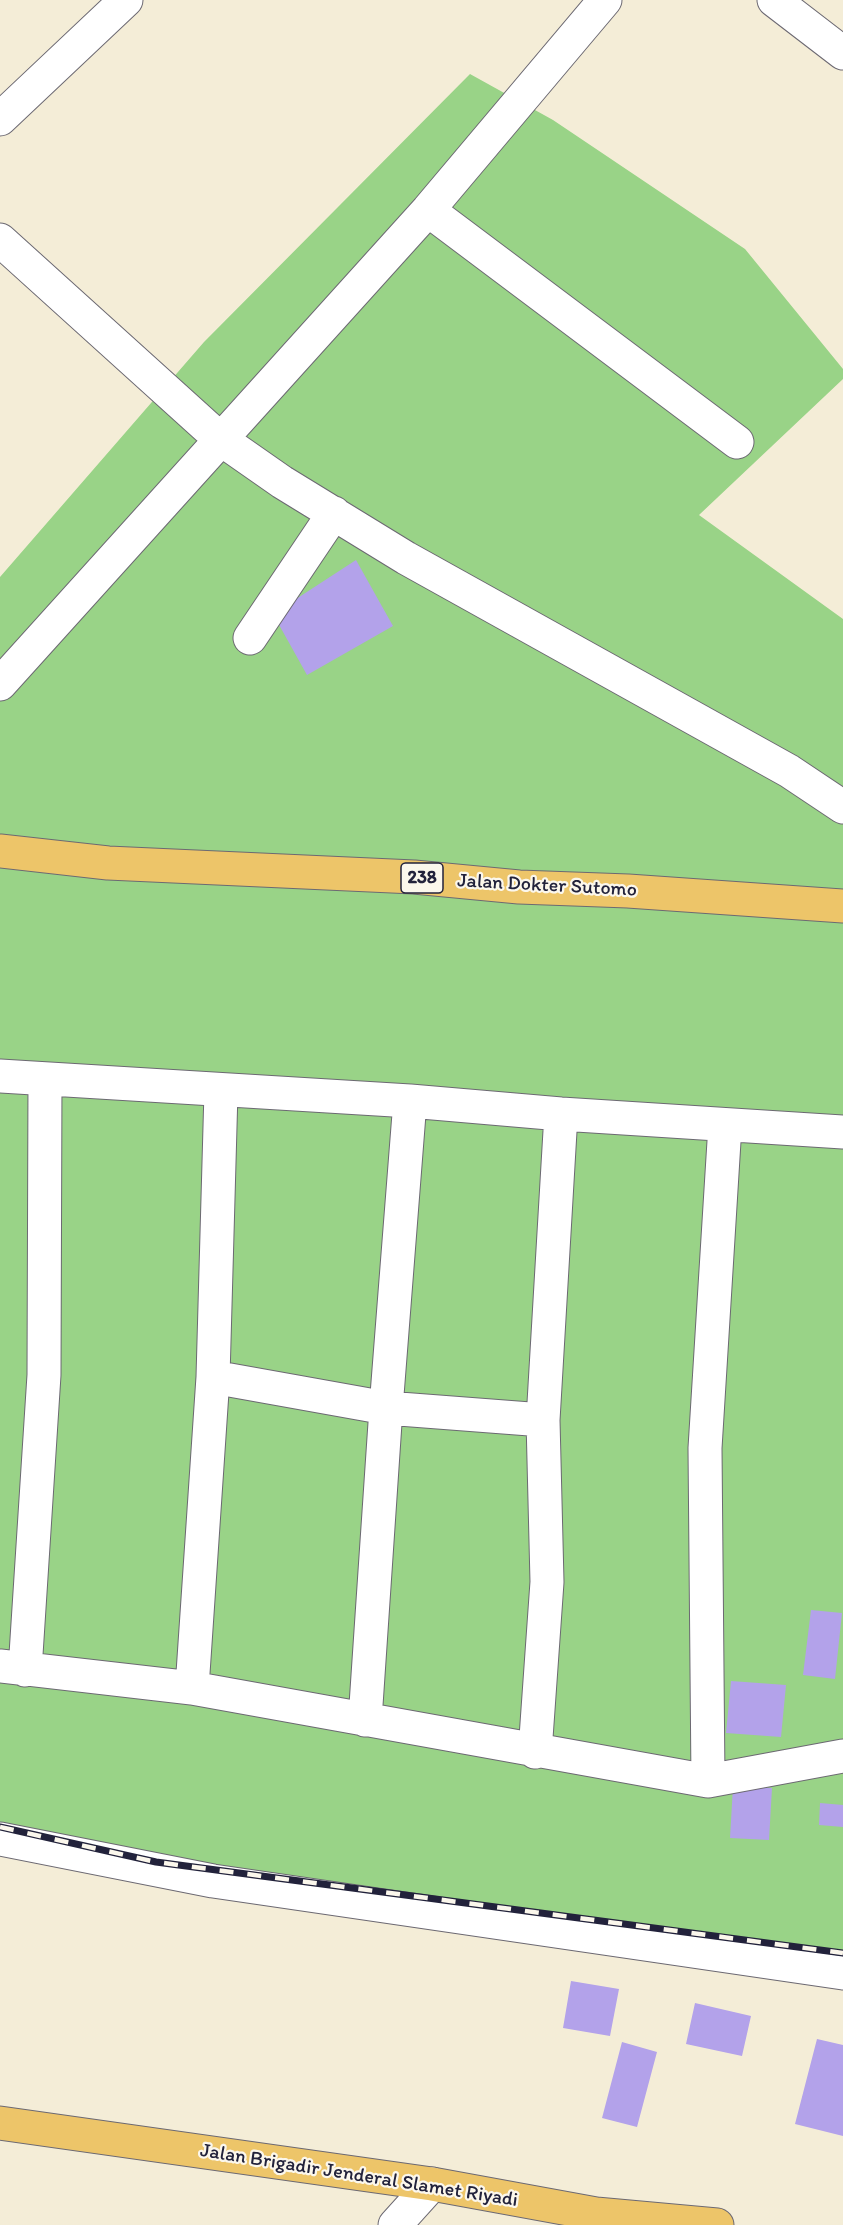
<!DOCTYPE html>
<html>
<head>
<meta charset="utf-8">
<style>
	body { margin:0 }
	canvas { display:block; background:#f4edd7 }
</style>
</head>
<body>
<canvas width="843" height="2225"></canvas>
<script>
const context = document.querySelector('canvas').getContext('2d');
context.lineJoin = 'round';
function paint(path, color) { context.fillStyle = color; context.fill(path, 'evenodd'); }
function strokePath(path, color, width, dash) { context.strokeStyle = color; context.lineWidth = width; context.lineCap = dash ? 'butt' : 'round'; context.setLineDash(dash || []); context.stroke(path); }
function drawText(font, color, halo, rows, align = 'center') {
  context.font = font + ' Itim,sans-serif'; context.lineWidth = 4.5; context.setLineDash([]); context.textBaseline = 'middle'; context.strokeStyle = halo; context.fillStyle = color; for (const [text, x, y, turn = 0] of rows) {
    context.save(); context.translate(x, y); context.rotate((+turn || 0) * Math.PI / 180); context.textAlign = isNaN(turn) ? turn : align; if (halo) context.strokeText(text, 0, 0); context.fillText(text, 0, 0); context.restore();
  }
}
const green = new Path2D(`
	M470 74 553 120 745 249 843 369V379L699 515 843 619V1989L0 1850V577L204 342Z`);
const building = new Path2D(`
	M356 560 393 626 307 675 273 614Z
	M811 1610 842 1613 835 1679 803 1675Z
	M731 1681 786 1685 781 1737 726 1733Z
	M733 1786 772 1788 769 1840 730 1838Z
	M820 1803 843 1805V1827L819 1825Z
	M571 1981 619 1989 610 2036 563 2028Z
	M695 2003 751 2016 742 2056 686 2044Z
	M817 2039 843 2045V2136L795 2124Z
	M622 2042 657 2052 637 2127 602 2118Z`);
const minor = new Path2D(`
	M774 0 843 53
	M0 119 126 0
	M428 210 737 442
	M0 240 219 438 282 482 406 558 789 771 843 807
	M250 638 334 513
	M0 684 428 210 605 0
	M0 1076 410 1101 561 1114 843 1132
	M213 1377 386 1408 543 1420
	M0 1666 192 1688 708 1781 843 1756
	M25 1670 44 1375 45 1079
	M192 1688 213 1377 221 1091
	M365 1720 386 1408 410 1101
	M535 1752 547 1582 543 1420 561 1114
	M708 1781 705 1448 725 1125
	M0 1839 213 1881 843 1973
	M395 2225 432 2184`);
const major = new Path2D(`
	M0 851 108 863 414 877 519 887 628 891 843 906
	M0 2123 432 2184 596 2214 717 2225`);
const rail = new Path2D(`
	M0 1827 156 1862 843 1953`);
const shields = [
	[422,878,42]
];
const shieldNames = [
	["238",422,878]
];
const streetNames = [
	["Jalan Dokter Sutomo",547,886,3],
	["Jalan Brigadir Jenderal Slamet Riyadi",359,2176,9]
];
paint(green, '#99d387');
paint(building, '#b3a2ea');
strokePath(minor, '#6c6972', 35);
strokePath(major, '#6c6972', 35);
strokePath(minor, '#fff', 33);
strokePath(major, '#edc569', 33);
strokePath(rail, '#22223b', 7);
strokePath(rail, '#fbf7ec', 4.5, [14]);
for (const [x, y, w] of shields) { const box = new Path2D(); box.roundRect(x - w / 2, y - 15, w, 30, 4.5); context.fillStyle = '#fbf7ec'; context.fill(box); strokePath(box, '#22223b', 1.5); }
drawText('bold 18px', '#22223b', null, shieldNames);
drawText('20px', '#22223b', '#fbf7ec', streetNames);
</script>
</body>
</html>
